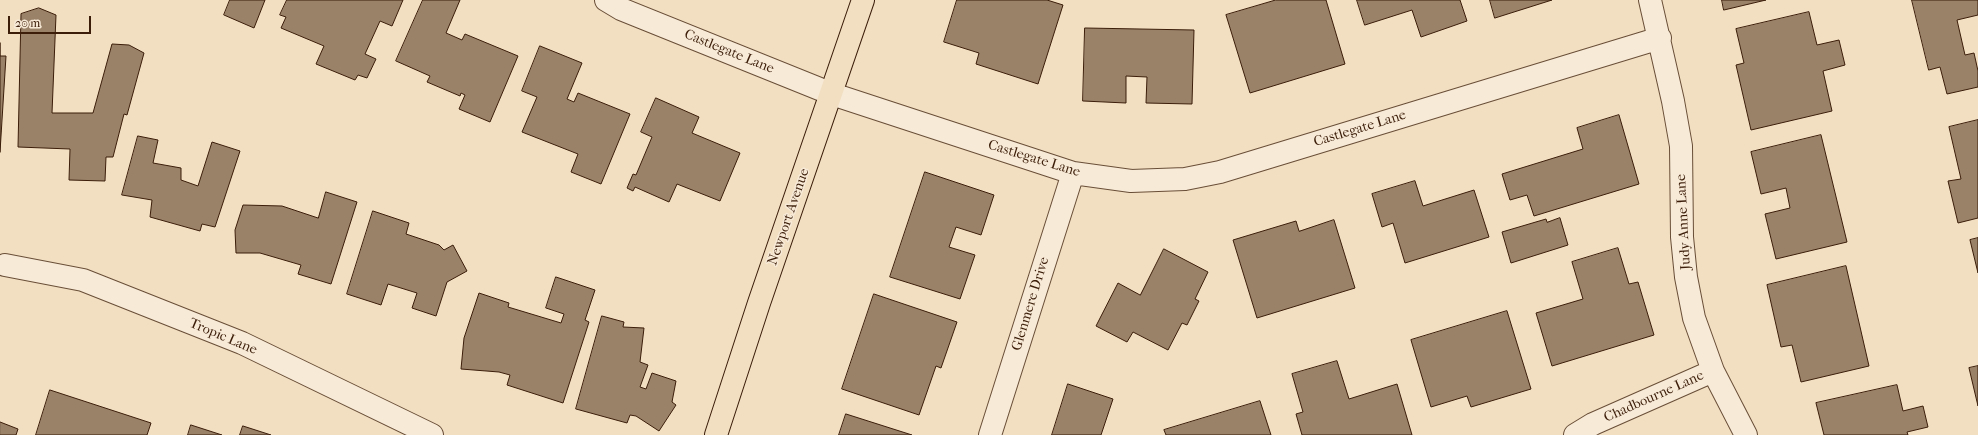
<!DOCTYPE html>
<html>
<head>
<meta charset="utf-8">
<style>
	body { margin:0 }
	#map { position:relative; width:1978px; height:435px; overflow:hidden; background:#f2dfc2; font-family:"IM FELL French Canon",serif }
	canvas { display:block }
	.scale { position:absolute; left:8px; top:16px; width:83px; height:18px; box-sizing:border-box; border:2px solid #3b1d09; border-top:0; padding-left:5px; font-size:12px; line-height:14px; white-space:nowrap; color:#3b1d09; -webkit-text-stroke:3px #f7ead7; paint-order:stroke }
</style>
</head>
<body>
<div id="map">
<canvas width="1978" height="435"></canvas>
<div class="scale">20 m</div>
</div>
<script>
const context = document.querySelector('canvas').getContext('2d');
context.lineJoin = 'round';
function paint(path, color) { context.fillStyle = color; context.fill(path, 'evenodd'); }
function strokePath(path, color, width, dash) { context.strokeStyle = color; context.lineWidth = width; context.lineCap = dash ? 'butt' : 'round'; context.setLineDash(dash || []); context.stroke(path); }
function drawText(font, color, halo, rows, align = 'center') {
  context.font = font + ' "IM FELL French Canon",serif'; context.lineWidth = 3; context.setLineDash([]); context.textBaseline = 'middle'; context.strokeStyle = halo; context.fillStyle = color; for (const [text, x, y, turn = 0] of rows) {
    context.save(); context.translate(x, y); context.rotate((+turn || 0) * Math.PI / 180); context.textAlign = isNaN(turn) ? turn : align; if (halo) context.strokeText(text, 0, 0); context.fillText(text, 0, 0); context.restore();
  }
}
const building = new Path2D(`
	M230 0H265L254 28 224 15Z
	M287 0H403L392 26 380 21 365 54 376 59 367 78 358 75 355 80 316 64 324 46 281 28 286 17 280 15Z
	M423 0H460L446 33 462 40 465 34 518 56 490 122 459 109 465 95 461 93 460 96 427 82 430 76 396 61Z
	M957 0H1047L1063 5 1038 84 976 64 979 53 944 42Z
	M1276 0H1326L1345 64 1250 93 1226 15Z
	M1357 0H1460L1467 21 1421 37 1412 10 1365 25Z
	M1490 0H1552L1495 18Z
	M1722 0H1766L1724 10Z
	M1912 0H1978V15L1957 20 1965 55 1974 53 1978 71V87L1947 94 1940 67 1929 70Z
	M39 8 56 15 52 113H93L112 44 129 45 144 53 127 115 124 114 113 157H106L105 181 69 180 70 149 18 147 21 14Z
	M1809 12 1817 45 1839 40 1845 65 1823 71 1832 111 1751 130 1736 65 1744 63 1736 29Z
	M1085 28 1194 30 1192 104 1146 103 1147 77 1126 76V103L1083 101Z
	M0 43V56H6L0 152Z
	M540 46 582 63 567 99 574 102 578 93 630 114 601 184 571 172 578 154 522 132 537 97 522 91Z
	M656 98 699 117 692 133 740 153 720 201 677 184 669 202 635 187 633 191 627 188 633 174 636 175 652 137 641 132Z
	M1619 115 1639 184 1534 216 1527 195 1510 200 1502 174 1583 149 1577 128Z
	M1978 120V218L1958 223 1948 181 1961 179 1949 127Z
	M1821 135 1847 242 1776 259 1765 214 1790 208 1786 188 1761 194 1751 152Z
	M138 136 158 140 153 163 181 168V180L198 186 212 142 240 151 215 227 202 224 200 231 150 217 152 200 122 195Z
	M925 172 994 195 981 235 956 227 949 247 975 255 960 299 890 277Z
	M1415 181 1423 206 1474 190 1489 237 1405 263 1393 223 1382 227 1372 194Z
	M326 192 357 202 331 284 298 274 301 265 260 253H236L235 230 243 205 282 206 318 218Z
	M373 211 409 223 406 234 439 245 444 250 453 245 467 271 447 282 436 316 412 308 417 293 388 284 381 305 347 294Z
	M1560 218 1568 245 1511 263 1502 232 1546 219 1547 222Z
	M1334 220 1355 288 1257 318 1233 240 1296 221 1299 231Z
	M1978 238V273L1970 240Z
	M1618 248 1629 284 1638 282 1654 335 1552 366 1536 313 1583 299 1572 262Z
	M1164 249 1208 272 1195 299 1199 301 1187 325 1182 323 1168 350 1133 332 1127 342 1096 326 1118 283 1140 295Z
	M1846 266 1869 366 1801 382 1792 345 1781 347 1767 285Z
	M556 277 595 290 585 320 589 322 563 403 507 385 510 375 499 372 461 369 464 338 479 293 509 303 508 307 561 323 564 314 546 308Z
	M874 294 957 322 941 368 936 366 919 415 842 389Z
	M1507 311 1531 389 1471 407 1467 396 1431 407 1411 340Z
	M602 316 624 322 623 327 644 328 640 362 648 365 640 387 646 389 652 373 676 381 672 402 676 405 659 431 636 416 630 415 627 423 576 409Z
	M1337 361 1349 399 1397 384 1412 435H1302L1296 414 1303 412 1292 374Z
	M1978 366V406L1969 368Z
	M1068 384 1113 399 1101 435H1052Z
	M1897 385 1903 411 1923 406 1928 427 1907 432 1908 435H1824L1816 403Z
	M50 390 151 423 147 435H36Z
	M1260 401 1271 435H1166L1164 430Z
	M846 414 912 435H839Z
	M0 422 18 429 16 435H0Z
	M191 425 222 435H188Z
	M243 426 271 435H240Z`);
const street = new Path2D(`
	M606 0 621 9 832 94 1073 173 1131 181 1185 179 1220 172 1660 38
	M1650 0 1673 101 1681 146 1682 237 1686 277 1694 318 1713 371 1746 435
	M5 265 83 280 242 343 432 435
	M990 435 1073 173
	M1575 435 1593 424 1713 371`);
const primary = new Path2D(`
	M716 435 759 303 863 0`);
const streetNames = [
	["Castlegate Lane",729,52,22],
	["Castlegate Lane",1360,129,-17],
	["Castlegate Lane",1034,159,17],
	["Newport Avenue",789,217,-71],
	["Judy Anne Lane",1684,222,-93],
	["Glenmere Drive",1031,304,-73],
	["Tropic Lane",223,337,23],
	["Chadbourne Lane",1654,397,-24]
];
paint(building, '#9a8269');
strokePath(building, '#3b1d09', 1);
strokePath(street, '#694e37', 24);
strokePath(primary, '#3b1d09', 24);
strokePath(street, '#f7ead7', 22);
strokePath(primary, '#f2dfc2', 22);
drawText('14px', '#3b1d09', '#f7ead7', streetNames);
</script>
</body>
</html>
